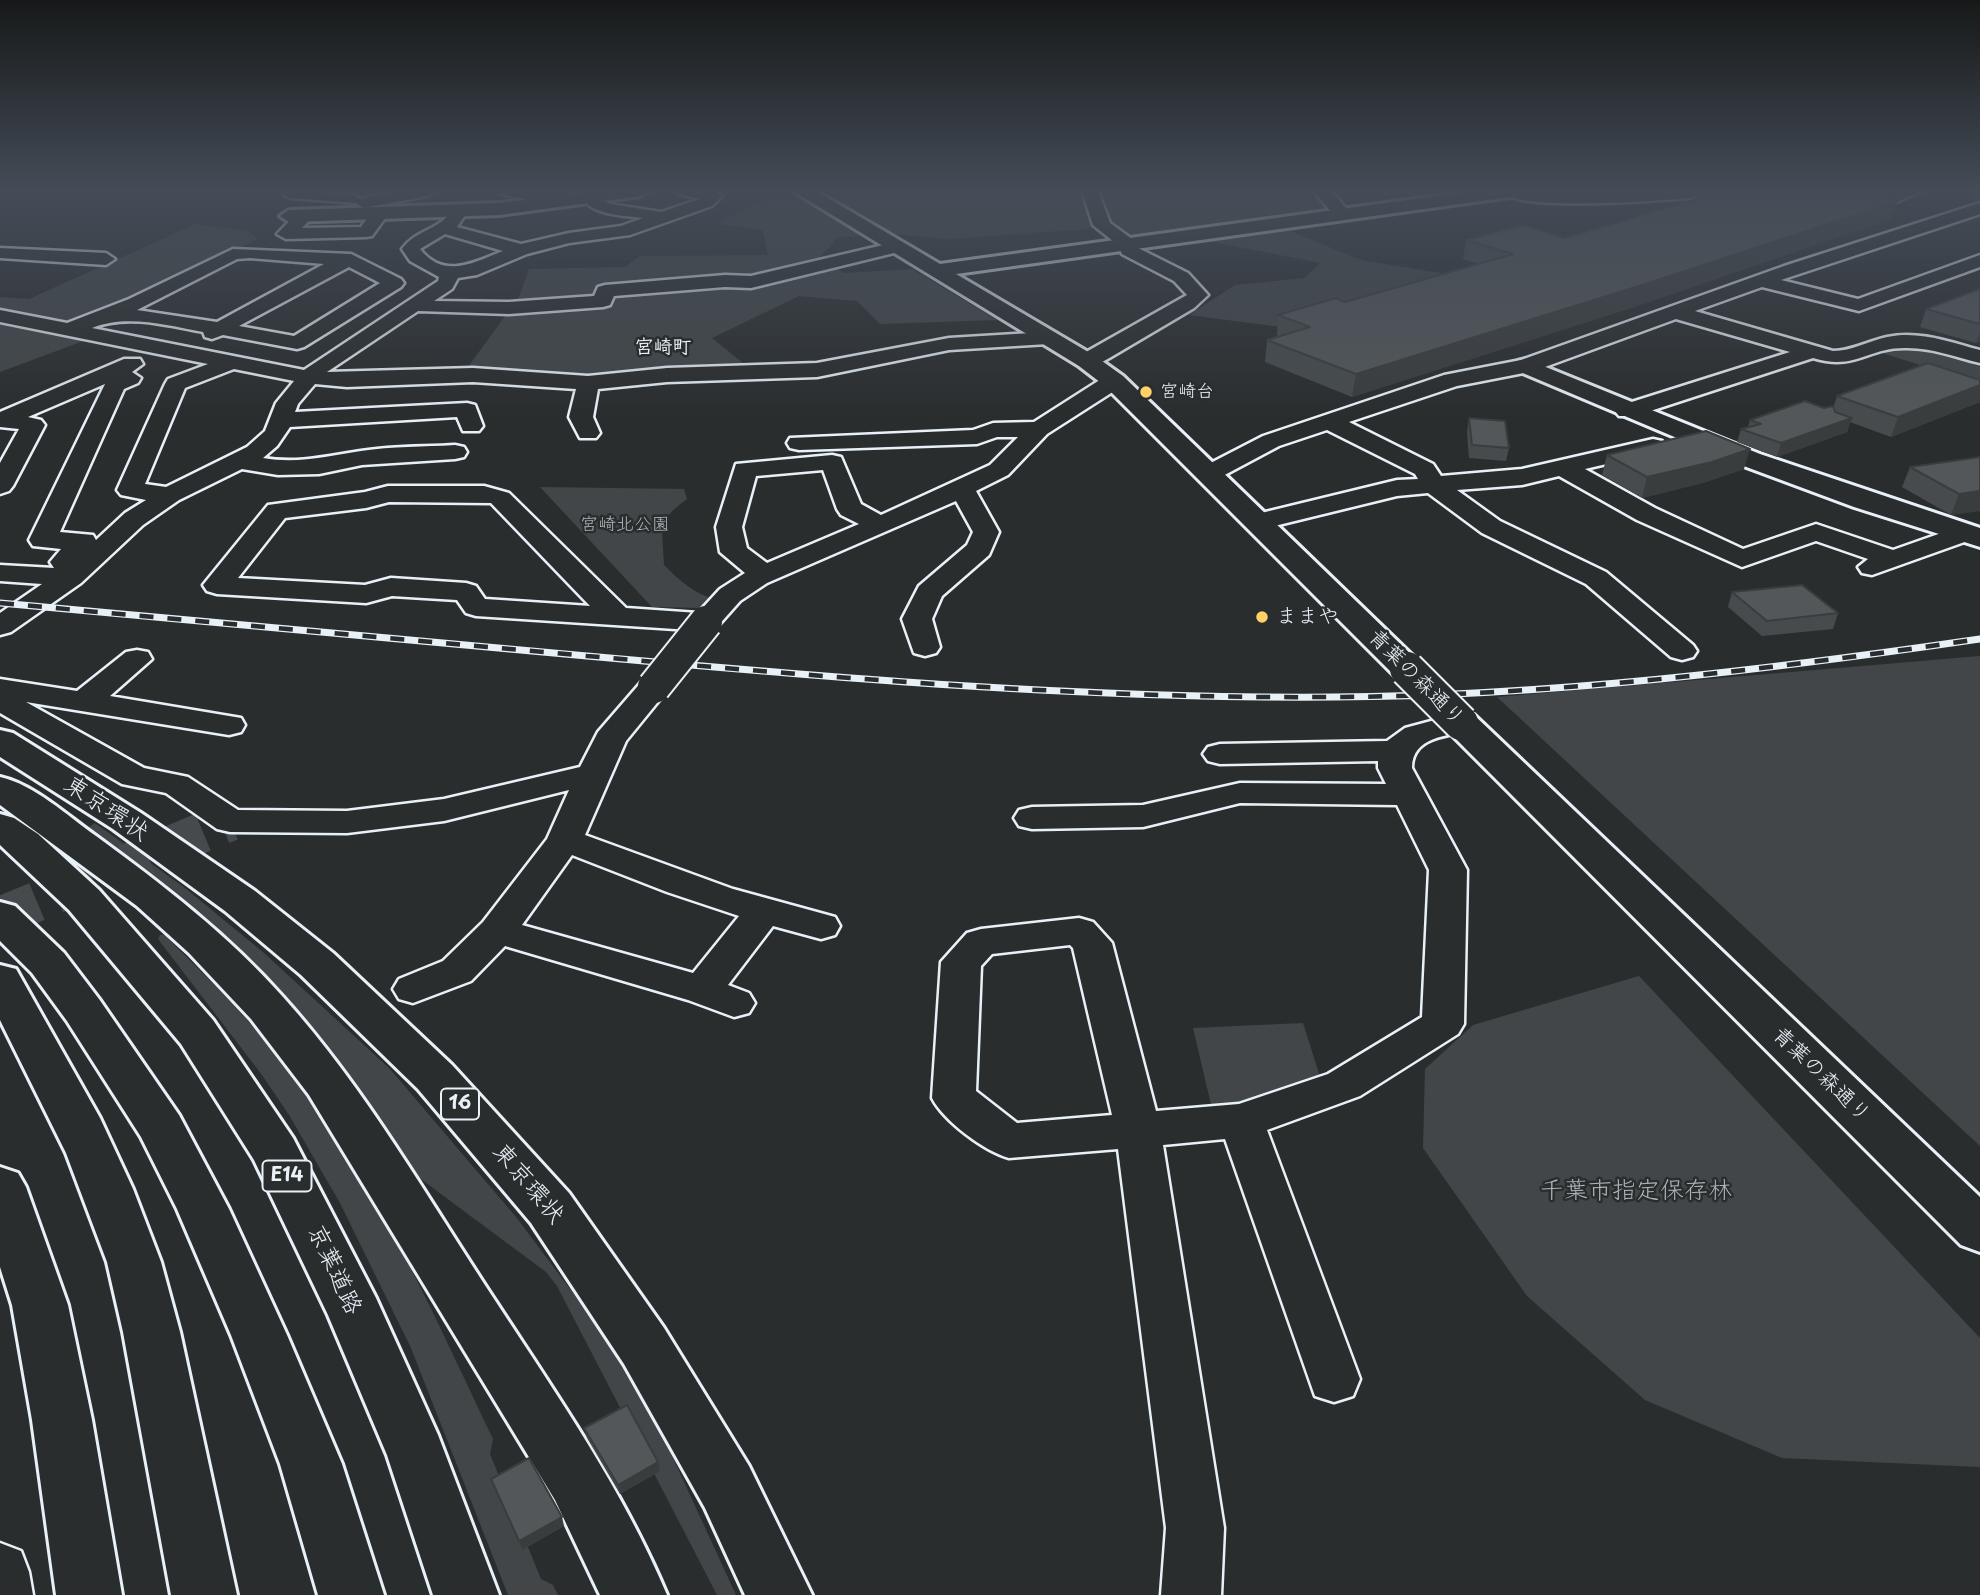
<!DOCTYPE html>
<html>
<head>
<meta charset="utf-8">
<style>
	body { margin:0 }
	canvas { display:block; background:#2a2d2e }
</style>
</head>
<body>
<canvas width="1980" height="1595"></canvas>
<script>
const context = document.querySelector('canvas').getContext('2d');
context.lineJoin = 'round';
function paint(path, color) { context.fillStyle = color; context.fill(path, 'evenodd'); }
function strokePath(path, color, width, dash) { context.strokeStyle = color; context.lineWidth = width; context.lineCap = dash ? 'butt' : 'round'; context.setLineDash(dash || []); context.stroke(path); }
function drawText(font, color, halo, rows, align = 'center') {
  context.font = font + ' "Playpen Sans","Klee One",sans-serif'; context.lineWidth = 5; context.setLineDash([]); context.textBaseline = 'middle'; context.strokeStyle = halo; context.fillStyle = color; for (const [text, x, y, turn = 0] of rows) {
    context.save(); context.translate(x, y); context.rotate((+turn || 0) * Math.PI / 180); context.textAlign = isNaN(turn) ? turn : align; if (halo) context.strokeText(text, 0, 0); context.fillText(text, 0, 0); context.restore();
  }
}
const green = new Path2D(`
	M1035 191H1316L1327 214 1288 230 1361 260 1458 276 1281 327 1189 315 1235 285 1304 278 1321 263 1197 239 1129 238 1101 228 949 239 894 234 838 237 819 258 844 273 912 269 997 320 880 324 857 301 799 296 712 338 749 368 606 376 465 371 519 297 529 269 625 267 640 256 768 255 763 230 716 223 761 202 848 193 883 198 966 193 1019 192 1034 197Z
	M196 224 247 231 258 239 137 300 71 324 0 312V297L29 299Z
	M0 323 86 340 0 372Z
	M1910 345 1980 360V384L1879 352 1895 347Z
	M540 487 684 489 687 499C655 522 663 528 664 565 679 580 694 594 715 599L703 608 652 607Z
	M1980 656V1146L1497 697Z
	M95 823 185 888 264 953 390 1069 516 1217 600 1329 667 1445 736 1595H717L557 1286 546 1272 410 1171 379 1121 353 1089 128 860 131 857 84 830Z
	M160 935H164C224 993 282 1053 328 1123 393 1222 442 1332 493 1439L490 1454 541 1579 553 1585 558 1595H508L411 1348 340 1203 289 1115 262 1075 158 939Z
	M1639 976 1980 1338V1467L1782 1458 1645 1400 1527 1296 1423 1148 1425 1069 1473 1025Z
	M1303 1023 1322 1083 1213 1113 1193 1028Z`);
const minorTunnel = new Path2D(`
	M0 917 230 821`);
const minor = new Path2D(`
	M284 191 352 194 360 199 399 191H435L427 196 364 208 356 203 291 198 285 196Z
	M499 191H572L570 194 537 202 501 194Z
	M677 191H715L722 196 712 206 630 235 569 243 527 254 477 275 458 278 452 289 434 301 509 302 594 296 598 287 605 285 725 275 751 276 896 242 905 247 902 251 751 288 725 287 614 296 610 305 603 307 509 314 418 311 327 372 473 368 588 376 667 368 817 363 949 338 1048 332 1055 334 1058 338 1055 342 1048 344 949 350 817 377 667 382 598 389 593 417 600 433 596 438H580L569 417 576 389 473 382 347 387 315 384 298 404 295 412 467 403 475 405 483 426 479 431H463L457 417 290 427 277 446 263 458C298 464 328 456 361 451 392 446 424 447 455 445L464 447 467 452 464 457 455 459 362 465 319 474 278 475 242 469 179 500 143 525 81 583 11 632 0 635V613L42 584 0 581V565L54 568 50 562 61 549 33 546 29 540 105 384 28 417 41 420 45 425 13 486 9 491 0 494V463L19 429 0 427V412L124 359H140L143 364 132 372 141 378 138 383 124 389 60 532 93 535 96 540 125 513 146 500 121 495 117 490 165 384 168 379 208 364 0 322V310L67 323 129 299 233 249 351 254 401 279 404 283 401 287 304 347 297 349 223 335 212 339 205 337 203 332C166 325 127 314 92 328L304 370 438 281 439 277 410 261 402 249C413 234 427 232 441 222 449 217 450 209 459 207L467 212 457 227 521 244 569 233 621 226 643 218C622 215 597 216 582 199L584 195 590 194 610 204 661 212 700 199 679 194ZM445 234 503 251C475 262 444 280 420 249ZM250 258 324 264 217 322 137 310 237 259ZM349 267 380 283 294 336 239 326ZM234 369 294 381 276 403 265 431 247 447 166 487 145 484 185 388Z
	M1082 191H1098L1110 223 1132 239 1136 247 1188 273 1208 295 1194 308 1111 357 1095 366H1079L1076 361 1079 356 1187 295 1174 281 1122 254 1118 245 1093 225Z
	M1314 191H1331L1351 214 1348 218H1336Z
	M1549 191H1721L1713 196C1679 199 1522 213 1502 192Z
	M1857 191H1922L1894 203 1859 194Z
	M1980 203V214L1781 280 1858 299 1980 255V267L1859 311 1762 287 1695 311 1833 351C1852 351 1868 341 1887 337 1918 330 1950 342 1980 350V363C1955 357 1930 347 1904 348 1867 348 1855 371 1813 358L1635 416H1619L1615 411 1619 406 1790 352 1676 319 1534 371 1457 386 1349 422 1433 464 1441 476 1522 469 1653 439 1662 441 1665 446 1662 451 1585 469 1655 508 1743 549 1816 524 1893 550 1964 525 1973 527 1977 533 1973 539 1872 575 1862 573 1858 567 1868 559 1816 541 1742 567 1637 520 1559 476 1522 485 1457 490 1500 521 1606 572 1693 645 1697 651 1693 657 1682 660 1671 657 1586 584 1482 533 1428 493 1397 496 1258 530 1249 528 1245 522 1249 516 1397 480 1418 479 1415 474 1327 430 1279 446 1219 478 1210 481 1201 478 1197 473 1201 468 1263 436 1444 375 1521 360 1784 266Z
	M379 209 388 214 372 236 366 237 286 239 277 234 298 212 304 211 313 216 302 228 361 227 373 210Z
	M0 248 106 253 115 259 106 265 0 258Z
	M1114 374 1122 376 1125 381 1122 386 1047 434 1008 475 976 491 999 532 989 555 942 596 932 619 940 647 936 653 925 656 914 653 902 619 919 586 967 545 973 532 956 501 767 583 740 601 716 628 706 631 476 616 466 613 457 600 392 596 366 603 217 594 207 591 203 585 268 505 365 492 388 486H484L509 493 626 608 698 613 720 589 745 573 720 552 716 527 736 464 832 455 841 457 861 504 881 515 990 465 1018 437H997L977 444 799 450 790 448 787 443 790 438 973 430 993 423 1034 422 1106 376ZM823 470 837 509 841 515 859 524 767 563 747 548 742 527 756 476ZM389 502 491 503 590 606 485 599 476 586 466 583 391 578 365 585 238 578 285 518 366 508Z
	M137 650 148 652 152 659 110 696 241 718 245 725 241 732 229 735 26 702 144 768 188 777 238 810 347 811 444 799 580 767 598 732 643 680 654 678 665 680 670 687 626 741 585 835 733 889 835 917 840 926 835 935 821 939 773 926 728 985 749 993 755 1003 749 1013 734 1017 688 1000 505 946 471 981 413 1003 399 999 393 989 399 979 443 961 483 922 547 839 569 790 444 821 347 833 230 832 217 829 166 793 122 784 0 713V679L77 691 126 652ZM572 855 667 892 739 916 693 973 522 925Z
	M1461 713 1473 716 1477 723 1473 730C1448 736 1412 736 1412 768L1467 870 1464 1024 1458 1034 1360 1096 1267 1130 1360 1379 1353 1396 1334 1402 1315 1396 1225 1139 1163 1145 1224 1528 1221 1595H1161L1166 1528 1118 1149 1009 1158C984 1151 944 1121 932 1098L941 962 967 933 981 929 1079 918 1093 922 1112 943 1156 1111 1239 1104 1328 1074 1422 1017 1429 870 1397 805 1240 803 1143 827 1032 829 1019 826 1014 818 1019 810 1032 807 1143 805 1240 783 1386 784 1378 768V761L1220 764 1208 761 1203 754 1208 747 1220 744 1387 741 1405 728ZM1070 945 1073 948 1112 1115 1017 1123 976 1091 981 966 992 954Z
	M0 1543 21 1551 29 1572 33 1595H0Z`);
const tertiary = new Path2D(`
	M594 191H649L640 196 499 215 289 222 280 216 289 210 499 203Z
	M793 191H816L940 264 1473 191H1526L1517 196 956 274 1095 356 1123 376 1419 662 1424 669 1419 676 1407 679 1395 676 1105 386 1079 366Z
	M1526 359 1760 454 1980 528V547L1854 507 1741 465 1518 371 1514 366 1518 361Z
	M1461 712 1474 715 1980 1197V1252L1961 1245 1448 731 1443 723 1448 715Z`);
const trunk = new Path2D(`
	M0 730 13 733 141 813 255 891 333 953 452 1065 569 1193 664 1328 749 1466 812 1595H745L705 1508 624 1364 531 1223 418 1089 301 975 225 911 113 829 0 757Z
	M0 1167 18 1173 26 1187 68 1305 92 1420 122 1595H56L32 1420 12 1305 0 1267Z`);
const motorway = new Path2D(`
	M0 777C35 785 66 815 96 836 163 885 228 935 283 997 366 1089 428 1199 496 1302 558 1397 623 1490 667 1595H600L555 1500 309 1095 251 1019 189 953 137 906 0 805Z
	M0 814 14 818 38 834 99 890 213 1020 293 1138 376 1298 438 1435 499 1595H433L387 1455 328 1315 254 1160 181 1044 69 910 0 845Z
	M0 902 15 906 64 953 99 999 179 1115 229 1209 287 1335 342 1464 384 1595H318L280 1464 231 1335 177 1209 141 1137 67 1021 32 973 0 941Z
	M0 965 16 969 100 1118 133 1189 161 1262 180 1332 237 1595H171L123 1332 107 1262 66 1153 0 1020Z`);
const rail = new Path2D(`
	M0 603C196 621 391 638 587 656 835 678 1084 699 1334 697 1550 696 1766 670 1980 639`);
const minorBridge = new Path2D(`
	M654 687 706 622`);
const tertiaryBridge = new Path2D(`
	M1407 669 1461 723`);
const wall = new Path2D(`
	M1898 201 1891 219 1637 306 1352 397 1265 362 1267 340 1277 337 1278 315 1345 302 1478 264 1463 259 1466 240 1565 238Z
	M1980 289V341L1976 343 1920 327 1926 309Z
	M1980 380V402L1891 437 1850 422 1847 432 1777 457 1737 442 1741 429 1748 427 1750 420 1824 408H1833L1837 396Z
	M1469 418 1509 448 1506 461 1469 458 1467 432Z
	M1607 455 1744 469 1706 482 1642 498 1602 475Z
	M1980 457 1951 515 1902 487 1910 467Z
	M1732 592 1838 613 1833 629 1762 636 1728 607Z
	M584 1428 658 1462 660 1471 620 1494 587 1438Z
	M491 1479 564 1526 522 1550Z`);
const shadedWall = new Path2D(`
	M1898 201 1891 219 1637 306 1352 397 1356 374Z
	M1980 331V341L1976 343Z
	M1980 385V402L1891 437 1898 417Z
	M1852 418 1847 432 1777 457 1781 443Z
	M1750 449 1744 469 1706 482 1642 498 1647 477Z
	M1980 491V511L1951 515 1959 494Z
	M658 1462 660 1471 620 1494 618 1485Z
	M562 1517 564 1526 522 1550 519 1541Z`);
const building = new Path2D(`
	M1724 191H1858L1898 201 1642 285 1356 374 1267 340 1310 327 1278 315 1336 298 1345 302 1513 254 1466 240 1523 225 1565 238Z
	M1980 289V324L1926 309Z
	M1928 363 1980 380V385L1898 417 1837 396Z
	M1805 401 1824 408 1833 406 1835 412 1852 418 1781 443 1741 429 1761 424 1750 420Z
	M1469 418 1505 421 1509 448 1472 445Z
	M1706 431 1750 449 1712 462 1647 477 1607 455Z
	M1980 457V491L1959 494 1910 467Z
	M1802 585 1838 613 1767 621 1732 592Z
	M627 1405 658 1462 618 1485 584 1428Z
	M529 1458 562 1517 519 1541 491 1479Z`);
const markers = [
	[1146,392,7,"#ffd166"],
	[1262,617,7,"#ffd166"]
];
const farPoinames = [
	["宮崎台",1160,392]
];
const farParknames = [
	["宮崎北公園",625,525]
];
const farNeighbourhoodnames = [
	["宮崎町",663,348]
];
const shields = [
	[460,1104,38],
	[287,1176,49]
];
const shieldNames = [
	["16",460,1104],
	["E14",287,1176]
];
const poiNames = [
	["ままや",1276,617]
];
const streetNames = [
	["青葉の森通り",1416,678,45],
	["青葉の森通り",1821,1075,44]
];
const nearStreetnames = [
	["東京環状",106,809,34],
	["東京環状",528,1184,50],
	["京葉道路",334,1270,65]
];
const nearParknames = [
	["千葉市指定保存林",1636,1191]
];
paint(green, '#424648');
strokePath(minorTunnel, '#464a4c', 40, [40, 20]);
strokePath(minor, '#e8f1f8', 5);
strokePath(tertiary, '#e8f1f8', 6);
strokePath(trunk, '#e8f1f8', 6);
strokePath(motorway, '#e8f1f8', 6);
paint(minor, '#2a2d2e');
paint(tertiary, '#2a2d2e');
paint(trunk, '#2a2d2e');
paint(motorway, '#2a2d2e');
strokePath(rail, '#e8f1f8', 7);
strokePath(rail, '#2a2d2e', 4.5, [14]);
strokePath(minorBridge, '#e8f1f8', 36, []);
strokePath(tertiaryBridge, '#e8f1f8', 38, []);
strokePath(minorBridge, '#2a2d2e', 32);
strokePath(tertiaryBridge, '#2a2d2e', 34);
paint(wall, '#474b4d');
paint(shadedWall, '#3a3d3e');
paint(building, '#535759');
strokePath(building, '#3a3d3e', 2);
const sky = context.createLinearGradient(0, 0, 0, 415);
sky.addColorStop(0, '#171919');
sky.addColorStop(0.46, '#444c57');
sky.addColorStop(1, '#444c5700');
context.fillStyle = sky;
context.fillRect(0, 0, 1980, 415);
for (const [x, y, r, color] of markers) { const dot = new Path2D(); dot.arc(x, y, r, 0, 2 * Math.PI); context.fillStyle = color; context.fill(dot); strokePath(dot, '#2a2d2e', 2.5); }
drawText('18px', '#e8f1f8', '#2a2d2e', farPoinames, 'left');
drawText('18px', '#aeb5ba', '#2a2d2e', farParknames);
drawText('bold 19px', '#e8f1f8', '#2a2d2e', farNeighbourhoodnames);
for (const [x, y, w] of shields) { const box = new Path2D(); box.roundRect(x - w / 2, y - 15.5, w, 31, 5); context.fillStyle = '#2a2d2e'; context.fill(box); strokePath(box, '#e8f1f8', 2); }
drawText('bold 19px', '#e8f1f8', null, shieldNames);
drawText('21px', '#e8f1f8', '#2a2d2e', poiNames, 'left');
drawText('21px', '#e8f1f8', '#2a2d2e', streetNames);
drawText('24px', '#e8f1f8', '#2a2d2e', nearStreetnames);
drawText('24px', '#aeb5ba', '#2a2d2e', nearParknames);
</script>
</body>
</html>
